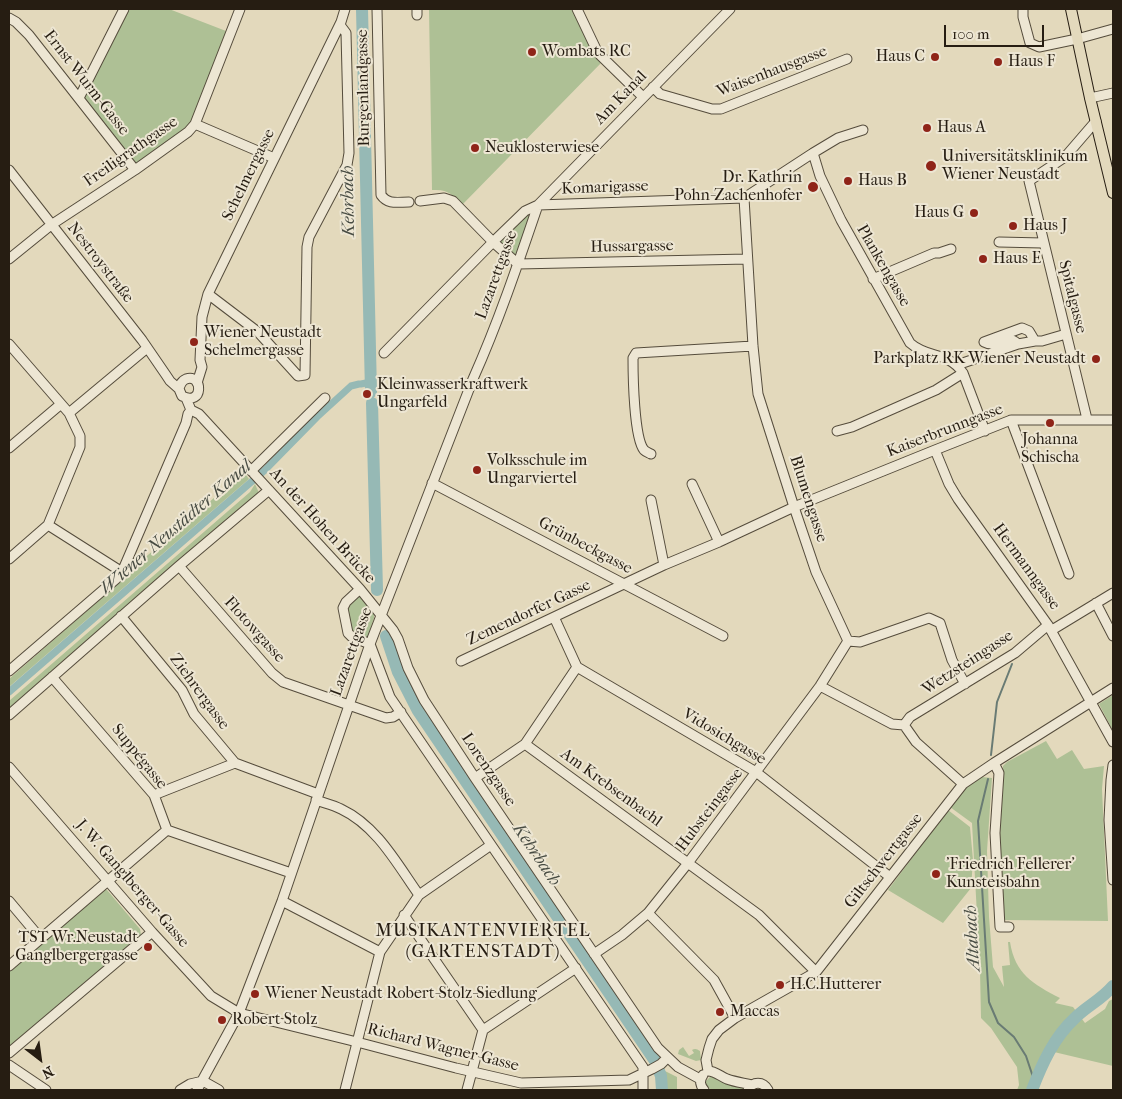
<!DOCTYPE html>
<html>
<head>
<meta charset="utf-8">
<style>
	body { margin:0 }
	#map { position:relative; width:1122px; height:1099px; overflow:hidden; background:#e3d9bc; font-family:"IM FELL French Canon",serif }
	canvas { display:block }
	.frame { position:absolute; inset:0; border:10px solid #261d12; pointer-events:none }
	.north { position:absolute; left:15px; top:1034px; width:50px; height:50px; -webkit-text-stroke:4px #ede6d3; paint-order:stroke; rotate:150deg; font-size:14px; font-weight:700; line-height:20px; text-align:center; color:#261d12 }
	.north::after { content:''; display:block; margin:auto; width:18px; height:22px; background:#261d12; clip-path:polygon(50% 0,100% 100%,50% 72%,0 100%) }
	.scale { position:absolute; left:944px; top:25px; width:100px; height:22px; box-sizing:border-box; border:2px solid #261d12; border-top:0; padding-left:6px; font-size:15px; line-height:18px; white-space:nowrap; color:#261d12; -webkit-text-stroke:4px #ede6d3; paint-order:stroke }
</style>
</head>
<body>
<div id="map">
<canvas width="1122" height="1099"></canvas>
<div class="frame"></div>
<div class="north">N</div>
<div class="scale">100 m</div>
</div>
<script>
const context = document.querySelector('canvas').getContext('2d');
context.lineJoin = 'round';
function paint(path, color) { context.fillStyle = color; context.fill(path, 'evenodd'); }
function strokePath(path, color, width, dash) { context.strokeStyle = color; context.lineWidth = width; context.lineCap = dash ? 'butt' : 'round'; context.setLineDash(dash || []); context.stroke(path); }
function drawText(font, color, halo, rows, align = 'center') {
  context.font = font + ' "IM FELL French Canon",serif'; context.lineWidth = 4; context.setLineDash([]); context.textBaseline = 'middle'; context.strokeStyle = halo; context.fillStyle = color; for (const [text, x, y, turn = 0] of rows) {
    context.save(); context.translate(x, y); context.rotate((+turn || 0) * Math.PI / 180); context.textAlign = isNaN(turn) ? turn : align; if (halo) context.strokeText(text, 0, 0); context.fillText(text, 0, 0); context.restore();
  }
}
const green = new Path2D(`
	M129 9H169L226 31 189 128 136 165 83 98Z
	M429 9H572L595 55 602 62 462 205C451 194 449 189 432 190Z
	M530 213 531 215 516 257 499 242 500 240 523 215Z
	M244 472 249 479 9 687V679L121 581 132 557 141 561Z
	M255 484 259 493 9 709V701L250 492Z
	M359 596 374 613V618L367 639 352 633 346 608 348 603Z
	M1113 695V731L1099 704Z
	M1046 741 1057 759 1072 750 1084 769 1104 766 1102 789 1108 921 1004 920 1000 836 1003 766 1007 762Z
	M982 777 992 778 987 851 989 917 993 967 1004 987 1002 966 1010 965 1008 942H1010C1015 974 1033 984 1060 998L1055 1003 1073 1007 1085 1023 1105 1009 1109 1001 1113 999V1066L1054 1052 1036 1090H1017L1019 1085 1017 1067 991 1028 981 1018 980 970 972 823 950 807 964 789Z
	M948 810 970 827 973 860 971 888 943 923 888 890Z
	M102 890H107L140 929 141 935 9 1048V972Z
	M683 1047 689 1056 694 1053 692 1050C695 1048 697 1049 700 1051L701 1060 696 1061 678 1054 679 1050Z
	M665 1071 677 1077V1090H667Z
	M713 1076 746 1087 745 1090H713C708 1088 705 1086 706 1081L710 1077Z`);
const stream = new Path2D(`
	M991 755 997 702 1012 664
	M988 779 978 821 989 1002 998 1023 1014 1037 1026 1056 1035 1083
	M1112 988H1113`);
const canal = new Path2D(`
	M361 384 371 382
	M9 692 265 470 317 417 351 386 359 384`);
const river = new Path2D(`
	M362 9 371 392
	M372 403 377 590
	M386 636 398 672 418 711 655 1061 661 1076 662 1090
	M1032 1090C1042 1064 1054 1037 1075 1018 1087 1006 1101 1000 1113 986`);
const minor = new Path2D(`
	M377 9 381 195C388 205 398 202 409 202
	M577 9 596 49 600 55 643 97
	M1023 9V17L1030 43 1039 47 1077 39 1113 29
	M417 15V9
	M9 18 16 22 29 35 135 170
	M653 87 660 94 712 109H721L847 59
	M79 98 124 9
	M1090 98 1113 93
	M195 124 274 158
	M813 153 820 176 841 220 910 343C928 359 948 351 963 373L985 431
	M9 170 142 340 166 375 170 381 179 389 182 396C204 407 203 373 186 379 181 381 180 385 179 389
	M744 198 753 346 758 394 794 507 816 572 848 641 860 642 929 618 940 623 952 660 965 684
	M420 201 444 198 453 201 493 242 518 264 747 259
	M538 205 744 198 813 153 838 138 863 130
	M999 242 1043 243
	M9 259 51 225 135 170 188 132 195 124 240 9
	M873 279 934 253H939L951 249
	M208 294 258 332 298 376 305 375 307 247 309 237 347 165 349 153 346 33 340 25
	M9 344 69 413 80 436V447L48 525 9 559
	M1018 344C1004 331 1000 350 984 342L1022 328 1029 331 1035 341
	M384 353 493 242 525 211 538 205 730 9
	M957 365 1018 344 1035 341H1042L1066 334
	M197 383 202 367 200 360 202 317 208 294 341 22 345 9
	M186 398 191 410 199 414 360 589 393 630 398 639 408 668 424 700 475 778 658 1048 678 1067 700 1079
	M69 413 147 348
	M1087 419 1029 181 1065 157 1096 121
	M1011 420 1069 574
	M837 431 852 427 936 390 963 373
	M9 448 61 404
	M935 450 949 484 958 499 1048 625 1113 742
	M651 454C649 453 646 452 644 450 634 438 633 376 633 358L636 353 753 346
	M251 471 325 398
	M432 483 723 636
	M692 484 719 542
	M651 500 664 565
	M48 525 122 572
	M179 566 272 673 283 682 386 718 393 717 401 712
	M360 589 346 602 343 608 348 633 352 637 370 644 390 697 643 1067V1090
	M1096 603 1113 636
	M121 616 182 690 194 714 235 763
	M554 617 577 667 756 772 890 877
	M1052 630 1113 593
	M461 661 664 565 719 542 794 507 935 450 1011 420H1113
	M9 671 116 579 122 572 186 423 188 414 191 410
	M52 677 154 795 167 830 291 873
	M820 686 892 724 904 725 916 742 963 784
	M9 715 179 566 269 490
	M904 725 910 717 1015 653 1048 625
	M525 744 759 915 816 972
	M994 763 999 773 995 833 1000 927H1009
	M1113 765 1111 780 1109 820 1113 880
	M9 767 152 932 211 996 239 1013 357 1042 456 1068 521 1083 629 1080 652 1069 661 1064 667 1058
	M475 778 525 744 577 667
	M154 795 235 763 318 794
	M316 800C324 803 333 805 341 809 377 826 397 864 419 895
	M9 901 41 939
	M282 901 380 952
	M648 913 714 980 735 1018
	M404 915 483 1030
	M594 954 622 935 648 913 688 863 820 686 848 641
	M9 966 167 830
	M9 1053 152 932
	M9 1065 46 1090
	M708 1071 706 1060 709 1048 712 1039 719 1030 735 1018 816 972 963 784 994 763 1113 688
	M708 1071C715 1071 720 1076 727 1079 735 1082 744 1083 752 1085
	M703 1075C699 1081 700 1085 704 1090
	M203 1081 219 1090
	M180 1090 190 1084 203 1081
	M197 1090 239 1013 282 901 370 644 473 379C498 323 518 264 538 205
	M345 1090 380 952 419 895 491 845
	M467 1090 483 1030 576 968
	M748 1090C753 1081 763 1081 768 1090`);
const major = new Path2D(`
	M1071 9 1090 98 1113 193`);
const markers = [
	[532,52,5,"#8f2418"],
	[935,57,5,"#8f2418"],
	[998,62,5,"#8f2418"],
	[927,128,5,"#8f2418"],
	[475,148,5,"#8f2418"],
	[931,166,6,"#8f2418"],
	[848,181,5,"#8f2418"],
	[813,187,6,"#8f2418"],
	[974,213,5,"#8f2418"],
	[1013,226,5,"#8f2418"],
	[983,259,5,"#8f2418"],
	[194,342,5,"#8f2418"],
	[1096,359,5,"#8f2418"],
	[367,394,5,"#8f2418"],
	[1050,423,5,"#8f2418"],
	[477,470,5,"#8f2418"],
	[936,874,5,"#8f2418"],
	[148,947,5,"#8f2418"],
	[780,985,5,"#8f2418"],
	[255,994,5,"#8f2418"],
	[720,1012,5,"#8f2418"],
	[222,1020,5,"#8f2418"]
];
const poiNames = [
	["Wombats RC",542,52],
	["Haus C",925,57,"right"],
	["Haus F",1008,62],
	["Haus A",937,128],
	["Neuklosterwiese",485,148],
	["Universitätsklinikum",942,157],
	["Wiener Neustadt",942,175],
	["Dr. Kathrin",802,178,"right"],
	["Pohn-Zachenhofer",802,196,"right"],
	["Haus B",858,181],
	["Haus G",964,213,"right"],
	["Haus J",1023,226],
	["Haus E",993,259],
	["Wiener Neustadt",204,333],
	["Schelmergasse",204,351],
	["Parkplatz RK Wiener Neustadt",1086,359,"right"],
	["Kleinwasserkraftwerk",377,385],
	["Ungarfeld",377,403],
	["Johanna",1050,440,"center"],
	["Schischa",1050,458,"center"],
	["Volksschule im",487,461],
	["Ungarviertel",487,479],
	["'Friedrich Fellerer'",946,865],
	["Kunsteisbahn",946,883],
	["TST Wr.Neustadt",138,938,"right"],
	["Ganglbergergasse",138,956,"right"],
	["H.C.Hutterer",790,985],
	["Wiener Neustadt Robert-Stolz-Siedlung",265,994],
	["Maccas",730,1012],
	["Robert Stolz",232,1020]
];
const streetNames = [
	["Waisenhausgasse",772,72,-21],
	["Ernst Wurm-Gasse",86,83,52],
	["Burgenlandgasse",364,88,-91],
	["Am Kanal",621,98,-46],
	["Freiligrathgasse",131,152,-35],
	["Schelmergasse",249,175,-64],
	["Komarigasse",605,188,-2],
	["Hussargasse",632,247,-1],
	["Nestroystraße",100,263,52],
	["Plankengasse",883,266,60],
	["Lazarettgasse",497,275,-70],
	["Spitalgasse",1072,297,76],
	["Kaiserbrunngasse",945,431,-21],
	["Blumengasse",808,499,72],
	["An der Hohen Brücke",322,526,48],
	["Grünbeckgasse",585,546,28],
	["Hermanngasse",1026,567,54],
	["Zemendorfer Gasse",529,613,-25],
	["Flotowgasse",254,630,48],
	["Lazarettgasse",352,652,-70],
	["Wetzsteingasse",968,663,-33],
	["Ziehrergasse",199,692,54],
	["Vidosichgasse",724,737,31],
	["Suppégasse",139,757,51],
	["Lorenzgasse",488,770,56],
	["Am Krebsenbachl",611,788,36],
	["Hubsteingasse",710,810,-53],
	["Giltschwertgasse",884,861,-52],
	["J. W. Ganglberger-Gasse",132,884,49],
	["Richard Wagner-Gasse",443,1048,14]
];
const waterNames = [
	["Kehrbach",349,201,-91],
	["Wiener Neustädter Kanal",176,528,-41],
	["Kehrbach",536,855,56],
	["Altabach",973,938,-93]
];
const neighbourhoodNames = [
	["MUSIKANTENVIERTEL",483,932],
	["(GARTENSTADT)",483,953]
];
paint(green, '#aec095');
strokePath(stream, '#697b74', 2);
strokePath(canal, '#96b9b5', 7);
strokePath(river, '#96b9b5', 12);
strokePath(minor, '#554c3c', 11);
strokePath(major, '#261d12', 12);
strokePath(minor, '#ede6d3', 9);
strokePath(major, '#e3d9bc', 10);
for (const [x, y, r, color] of markers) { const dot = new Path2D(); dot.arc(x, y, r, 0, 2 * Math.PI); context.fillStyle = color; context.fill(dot); strokePath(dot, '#ede6d3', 2); }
drawText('16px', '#261d12', '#ede6d3', poiNames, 'left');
drawText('16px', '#261d12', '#ede6d3', streetNames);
drawText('italic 18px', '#484c43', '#ede6d3', waterNames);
context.letterSpacing = '1px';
drawText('18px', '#261d12', '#ede6d3', neighbourhoodNames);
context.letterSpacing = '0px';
</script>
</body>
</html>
